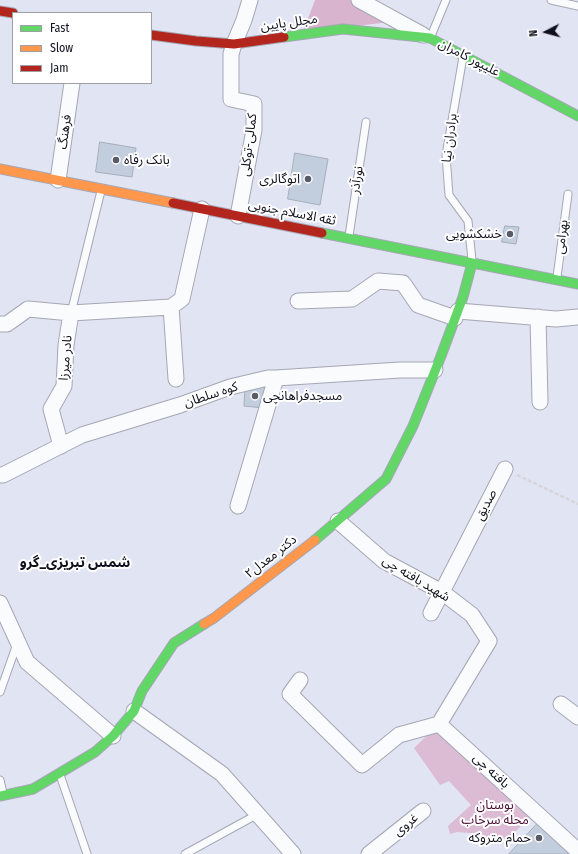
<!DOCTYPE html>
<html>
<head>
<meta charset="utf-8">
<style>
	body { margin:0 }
	#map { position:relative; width:578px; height:854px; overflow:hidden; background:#e1e4f3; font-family:"Fira Sans Condensed",sans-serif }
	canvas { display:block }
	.legend { position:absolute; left:12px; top:12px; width:140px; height:72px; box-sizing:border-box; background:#fff; border:1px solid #9fa0a5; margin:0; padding:5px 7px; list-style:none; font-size:12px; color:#10111d }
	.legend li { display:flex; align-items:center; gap:8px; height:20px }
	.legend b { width:20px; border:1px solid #9fa0a5 }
	.north { position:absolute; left:526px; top:12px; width:40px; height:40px; -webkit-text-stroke:3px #fff; paint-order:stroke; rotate:264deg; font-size:11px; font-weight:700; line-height:16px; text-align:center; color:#10111d }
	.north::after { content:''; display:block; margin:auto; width:14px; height:18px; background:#10111d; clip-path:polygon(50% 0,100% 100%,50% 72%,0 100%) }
</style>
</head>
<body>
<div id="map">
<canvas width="578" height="854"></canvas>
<ul class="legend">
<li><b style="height:5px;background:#63d668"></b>Fast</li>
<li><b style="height:5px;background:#ff974d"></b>Slow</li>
<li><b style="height:5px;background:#b3261e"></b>Jam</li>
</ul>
<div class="north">N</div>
</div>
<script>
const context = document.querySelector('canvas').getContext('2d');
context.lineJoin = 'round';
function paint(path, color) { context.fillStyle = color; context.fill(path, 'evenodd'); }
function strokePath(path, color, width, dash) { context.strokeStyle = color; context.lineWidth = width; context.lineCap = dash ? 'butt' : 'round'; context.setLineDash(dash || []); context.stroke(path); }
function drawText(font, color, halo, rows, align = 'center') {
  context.font = font + ' "Fira Sans Condensed","Noto Sans Arabic",sans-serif'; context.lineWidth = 4; context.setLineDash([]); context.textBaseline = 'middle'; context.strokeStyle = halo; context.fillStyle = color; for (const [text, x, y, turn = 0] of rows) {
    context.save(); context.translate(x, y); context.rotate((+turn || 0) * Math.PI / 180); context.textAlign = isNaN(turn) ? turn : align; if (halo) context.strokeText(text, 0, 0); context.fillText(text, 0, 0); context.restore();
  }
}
const green = new Path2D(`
	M439 724 533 814 508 839 485 837 470 833 457 832 450 834 448 826 471 805 449 781 440 785 414 748Z`);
const forest = new Path2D(`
	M315 0H353L390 22 303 32Z`);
const building = new Path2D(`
	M100 142 136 148 132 177 96 172Z
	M295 153 328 159 320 205 288 199Z
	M505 226 519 227 516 244 502 242Z
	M269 381 263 408 244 406 245 386Z
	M539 822 571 854H509Z`);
const path = new Path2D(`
	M517 475 578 504`);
const lane = new Path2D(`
	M551 0 578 6
	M431 36 446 0
	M463 57 446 155 449 195 468 221 472 260
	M349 236 366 122
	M557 277 568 194
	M71 313 101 191
	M0 692 17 644
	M60 775 87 854
	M0 780 3 793
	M185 854 258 814`);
const street = new Path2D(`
	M359 0 423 35
	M58 180 72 83
	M238 216 254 130V104L231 99V54L234 44 244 20 250 0
	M298 301 352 299 378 281 403 283 418 305 455 318
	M458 311 556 319 578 317
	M71 313 171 307
	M538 317 540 402
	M0 324H7L28 309 71 313 66 345 64 386 51 409 61 446
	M176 379 171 307 182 299 202 209
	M0 475H3L82 435 180 405 230 387 268 378H276L400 370H435
	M238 506 276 378
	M338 521 384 561 442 592 472 615 489 641 439 724
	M0 603 27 662 113 736
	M431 613 505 469
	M300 680 290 694 362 765 399 735 439 724
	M561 704 578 717
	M134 711 222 774 293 854
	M439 724 578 851
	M369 854 423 811`);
const fast = new Path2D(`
	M284 37 343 29 430 38 578 116
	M322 233 578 284
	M315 540 386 479 413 426 441 356 463 297 472 263
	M0 796 33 789 95 752 113 736 134 711 142 691 174 643 204 624`);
const slow = new Path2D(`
	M0 169 173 203
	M204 624 214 618 315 540`);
const jam = new Path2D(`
	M0 11 13 13
	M151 35 196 41 234 44 284 37
	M173 203 322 233`);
const markers = [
	[116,160,4,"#595b68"],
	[308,179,4,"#595b68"],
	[510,234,4,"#595b68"],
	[255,396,4,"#595b68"],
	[539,838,4,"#595b68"]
];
const streetNames = [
	["مجلل پایین",289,23,-8],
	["علیپور کامران",469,58,27],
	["فرهنگ",65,132,-82],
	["برادران نیا",450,138,-83],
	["کمالی-توکلی",249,145,-83],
	["نورآذر",357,180,-81],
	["ثقه الاسلام جنوبی",292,213,11],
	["بهرامی",562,237,-83],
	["نادر میرزا",66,358,-85],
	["کوه سلطان",211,395,-18],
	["صدیق",486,505,-63],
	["دکتر معدل۲",271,557,-38],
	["شهید بافته چی",416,579,31],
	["بافته چی",491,771,43],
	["غروی",406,825,-39]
];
const poiNames = [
	["بانک رفاه",124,160,"left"],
	["اتوگالری",300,179],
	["خشکشویی",502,234],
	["مسجدفراهانچی",263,396,"left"],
	["حمام متروکه",531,838]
];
const parkNames = [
	["بوستان",495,805],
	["محله سرخاب",495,820]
];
const neighbourhoodNames = [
	["شمس تبریزی_گرو",75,563]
];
paint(green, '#dcbbd4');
paint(forest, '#d8b4cf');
paint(building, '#c2cede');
strokePath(building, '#a6adb8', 1);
strokePath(lane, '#a5a7b4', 9);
strokePath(street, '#a5a7b4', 17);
strokePath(fast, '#a5a7b4', 11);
strokePath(slow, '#a5a7b4', 11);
strokePath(jam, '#a5a7b4', 11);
strokePath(path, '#d6d6db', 2.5, [4, 2]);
strokePath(lane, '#fafbfd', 7);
strokePath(street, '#fafbfd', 15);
strokePath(fast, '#63d668', 9);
strokePath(slow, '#ff974d', 9);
strokePath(jam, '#b3261e', 9);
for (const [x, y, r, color] of markers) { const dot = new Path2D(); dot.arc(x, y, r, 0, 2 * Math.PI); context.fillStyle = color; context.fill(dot); strokePath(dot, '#fff', 1.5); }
drawText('13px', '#10111d', '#fff', streetNames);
drawText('13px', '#10111d', '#fff', poiNames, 'right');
drawText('13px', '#490d33', '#fff', parkNames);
drawText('bold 14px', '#10111d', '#fff', neighbourhoodNames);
</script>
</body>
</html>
